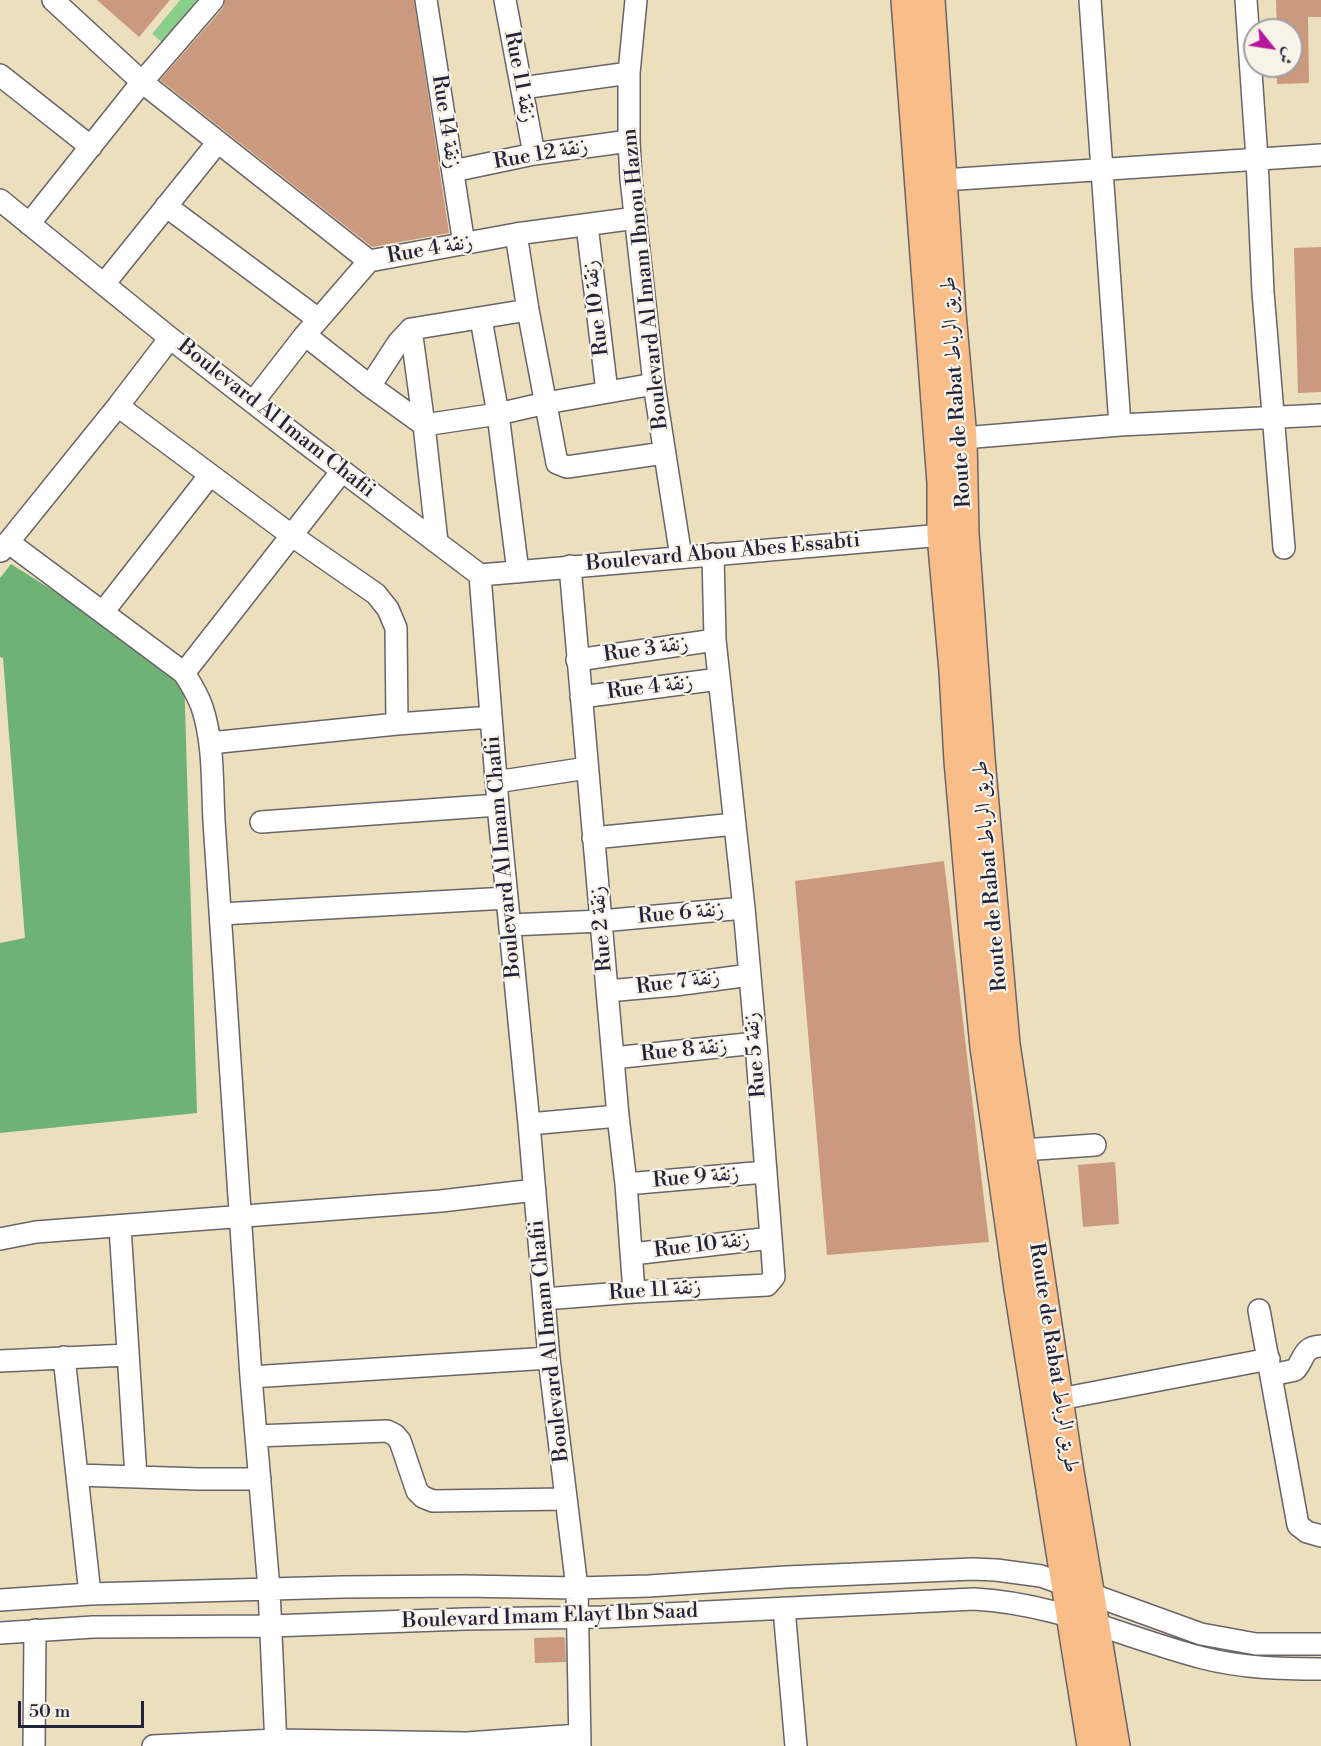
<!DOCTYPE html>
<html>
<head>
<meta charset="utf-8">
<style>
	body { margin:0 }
	#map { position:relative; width:1321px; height:1746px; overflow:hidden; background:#ebdfbd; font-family:"Libre Bodoni",Amiri,serif }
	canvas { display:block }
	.north { position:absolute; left:1243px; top:18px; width:60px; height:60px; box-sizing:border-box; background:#f7f3e8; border:2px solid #a29fa3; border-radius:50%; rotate:120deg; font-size:16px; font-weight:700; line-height:24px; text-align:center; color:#22223b }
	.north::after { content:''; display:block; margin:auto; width:21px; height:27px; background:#b5179e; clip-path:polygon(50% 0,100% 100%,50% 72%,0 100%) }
	.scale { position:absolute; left:18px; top:1701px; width:126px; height:27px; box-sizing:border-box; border:3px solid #22223b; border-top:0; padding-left:8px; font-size:18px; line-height:21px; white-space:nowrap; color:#22223b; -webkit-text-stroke:4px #f7f3e8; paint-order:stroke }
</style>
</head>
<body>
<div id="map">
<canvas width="1321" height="1746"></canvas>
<div class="north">ش</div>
<div class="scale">50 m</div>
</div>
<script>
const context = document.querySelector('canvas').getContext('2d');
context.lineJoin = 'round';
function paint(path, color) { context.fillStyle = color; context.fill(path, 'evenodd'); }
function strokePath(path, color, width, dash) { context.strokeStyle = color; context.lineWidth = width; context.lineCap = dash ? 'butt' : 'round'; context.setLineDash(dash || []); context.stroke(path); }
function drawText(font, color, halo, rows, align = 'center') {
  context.font = font + ' "Libre Bodoni",Amiri,serif'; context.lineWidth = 4.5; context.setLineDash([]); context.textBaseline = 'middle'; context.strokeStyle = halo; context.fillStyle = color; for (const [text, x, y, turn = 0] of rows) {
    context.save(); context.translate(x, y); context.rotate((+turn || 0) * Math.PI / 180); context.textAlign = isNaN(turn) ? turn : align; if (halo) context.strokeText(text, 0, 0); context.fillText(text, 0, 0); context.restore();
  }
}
const green = new Path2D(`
	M180 0H197L162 42 152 34Z`);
const forest = new Path2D(`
	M11 564 184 673 197 1113 0 1133V943L25 938 3 658 0 657V578Z`);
const building = new Path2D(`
	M97 0H170L139 37Z
	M225 0H414L449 233 372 247 160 80 223 8Z
	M1276 0H1321V17H1308L1309 83 1277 84V66H1291V30H1277Z
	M1321 247V392L1298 393 1294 248Z
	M944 861 989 1242 827 1255 795 881Z
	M1115 1162 1119 1224 1083 1227 1078 1165Z
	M563 1637 565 1638 566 1662 535 1663 534 1638Z`);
const minor = new Path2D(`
	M53 0 142 82 369 261
	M426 0 464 244
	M505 0 534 154
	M636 0 629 73V141L631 179 654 384 681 557
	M1090 0 1120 425
	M1246 0 1257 159 1263 292 1284 548
	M0 75 91 147
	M522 88 629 73
	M453 171 534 154 629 141
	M943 180 1321 155
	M0 200 170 338 304 442 480 575 498 805 529 1124 549 1358 577 1588 580 1746
	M166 206 318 319
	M29 224 142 82 213 0
	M587 225 607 392
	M516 234 528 310 557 463 567 467 664 453
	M104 284 218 142
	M481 319 498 414 518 572
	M411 329 424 425 437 542
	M305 335 370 386 424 425 498 414 546 403 654 384
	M370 386 398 343 411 329 528 310
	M253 402 305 335 369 261 516 234 636 218
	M118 406 291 535 376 594 388 609 396 628 397 724
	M963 438 1120 425 1321 415
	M8 542 184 673 342 471
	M1 551 118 406 170 338
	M570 566 618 1116 626 1184 634 1292
	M480 575 954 534
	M103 612 210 475
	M577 660 715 640
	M184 673C191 684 198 695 202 707 214 743 212 783 214 821L251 1377 269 1589 276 1746
	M581 697 719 679
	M210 743 397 724 491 717
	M496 782 587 768
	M261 822 498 805
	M593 838 735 824
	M221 914 507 898
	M510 925 601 921 744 908
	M607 991 675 985 750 975
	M613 1058 756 1043
	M529 1124 618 1116
	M1022 1150 1095 1145
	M626 1184 765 1172
	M120 1227 136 1477
	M0 1239 36 1232 441 1201 535 1190
	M632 1254 771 1238
	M544 1299 634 1292 767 1285 774 1277 756 1043 744 908 715 640 713 554
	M1259 1310 1298 1525 1307 1532 1321 1536
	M64 1357 90 1594
	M0 1361 127 1355
	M1272 1375 1295 1370C1305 1359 1302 1347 1321 1346
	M251 1377 549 1358
	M1060 1399 1269 1359
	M256 1436 387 1431 395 1435 400 1441 417 1491 423 1497 433 1501 565 1499
	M77 1475 198 1479H260
	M0 1600 90 1594 343 1587 463 1586 577 1588 649 1586 786 1577 973 1569 996 1570 1041 1576 1201 1634 1256 1644H1321
	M784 1609 796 1746
	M0 1633 93 1627 271 1626 465 1619 603 1617 974 1599C1055 1603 1126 1638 1203 1658 1242 1668 1281 1669 1321 1669
	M34 1746 35 1630
	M153 1746 275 1740 467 1743 579 1735`);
const major = new Path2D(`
	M905 0 941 483V535L953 671 958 761 973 934 984 1047 1018 1289 1091 1746
	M931 0 952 313 963 438 965 534 981 758 1006 1044 1070 1472 1116 1746`);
const streetNames = [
	["Rue 11 زنقة",519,77,79],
	["Rue 14 زنقة",445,122,81],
	["Rue 12 زنقة",541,155,-10],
	["Rue 4 زنقة",430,250,-10],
	["Boulevard Al Imam Ibnou Hazm",646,279,-96],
	["Rue 10 زنقة",597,308,-97],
	["Route de Rabat طريق الرباط",957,392,-94],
	["Boulevard Al Imam Chafii",276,419,38],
	["Boulevard Abou Abes Essabti",723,553,-5],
	["Rue 3 زنقة",646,650,-8],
	["Rue 4 زنقة",650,688,-7],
	["Boulevard Al Imam Chafii",504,857,-95],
	["Route de Rabat طريق الرباط",991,876,-95],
	["Rue 6 زنقة",681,914,-5],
	["Rue 2 زنقة",602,929,-95],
	["Rue 7 زنقة",678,983,-7],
	["Rue 8 زنقة",684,1051,-6],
	["Rue 5 زنقة",756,1055,-95],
	["Rue 9 زنقة",696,1178,-5],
	["Rue 10 زنقة",702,1246,-7],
	["Rue 11 زنقة",655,1291,-4],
	["Boulevard Al Imam Chafii",550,1341,-96],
	["Route de Rabat طريق الرباط",1053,1358,81],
	["Boulevard Imam Elayt Ibn Saad",550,1617,-2]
];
paint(green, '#89cf89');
paint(forest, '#6eb275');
paint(building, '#ca997e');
strokePath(minor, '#686468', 24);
strokePath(major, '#686468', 30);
strokePath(minor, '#fff', 21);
strokePath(major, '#f8bd88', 27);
drawText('21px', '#22223b', '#f7f3e8', streetNames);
</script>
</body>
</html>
